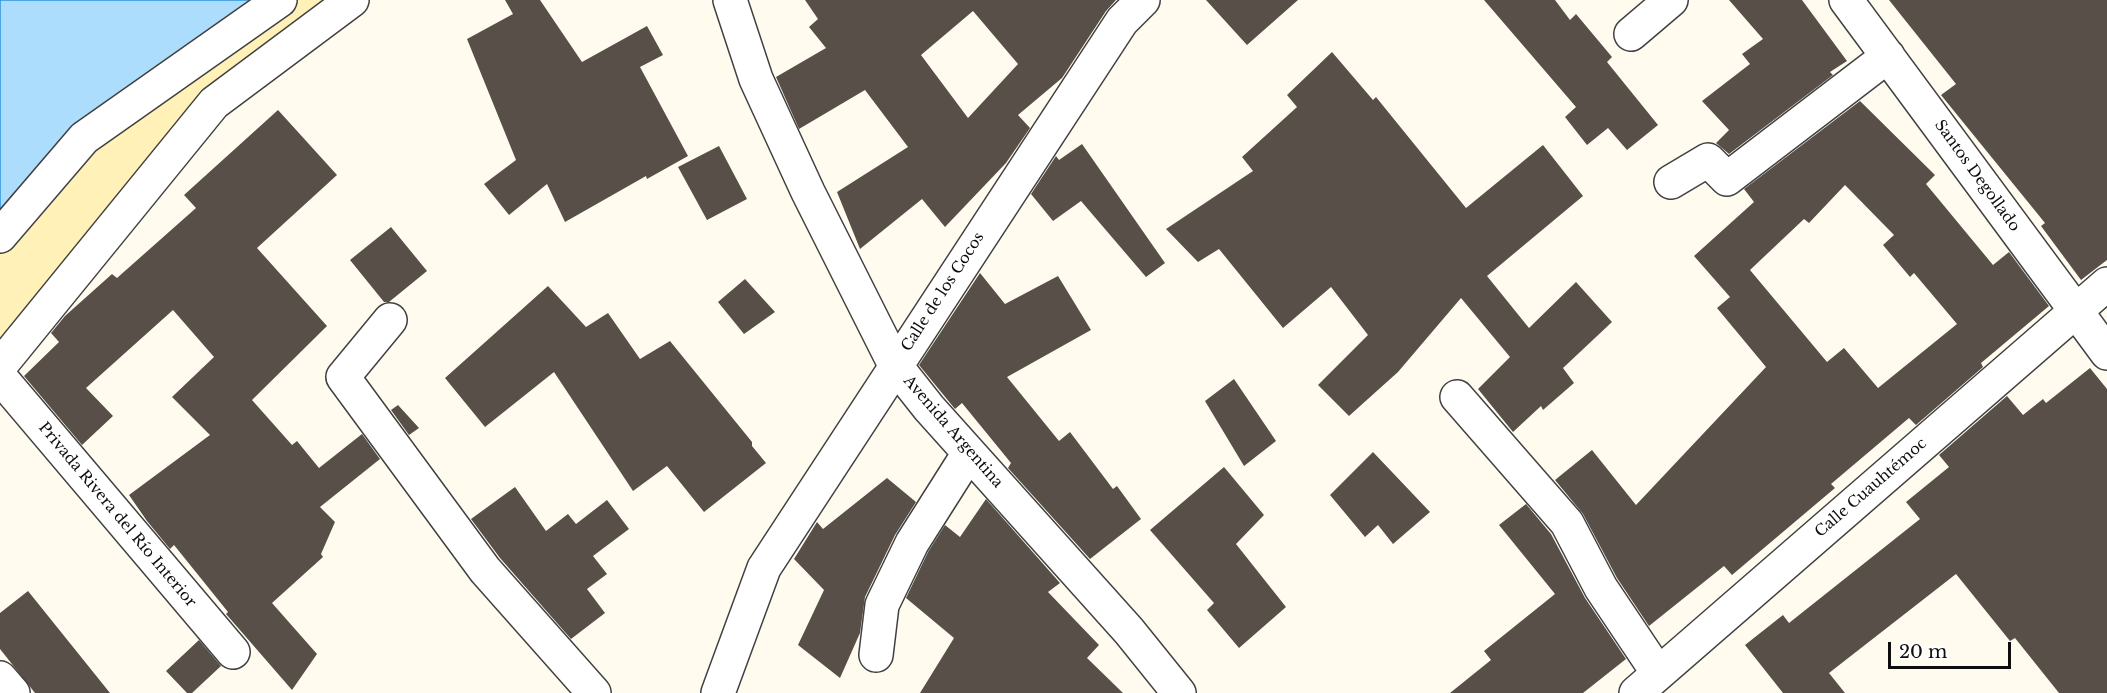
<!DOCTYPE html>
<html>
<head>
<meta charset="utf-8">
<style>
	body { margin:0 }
	#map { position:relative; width:2107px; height:693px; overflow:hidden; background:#fffcef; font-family:"Libre Baskerville",serif }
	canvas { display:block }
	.scale { position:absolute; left:1888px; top:642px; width:123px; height:27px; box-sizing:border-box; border:3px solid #0e0e0e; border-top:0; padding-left:8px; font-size:18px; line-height:21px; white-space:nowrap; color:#0e0e0e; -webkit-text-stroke:4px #fff; paint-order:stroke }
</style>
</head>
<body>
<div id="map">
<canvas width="2107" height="693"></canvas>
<div class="scale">20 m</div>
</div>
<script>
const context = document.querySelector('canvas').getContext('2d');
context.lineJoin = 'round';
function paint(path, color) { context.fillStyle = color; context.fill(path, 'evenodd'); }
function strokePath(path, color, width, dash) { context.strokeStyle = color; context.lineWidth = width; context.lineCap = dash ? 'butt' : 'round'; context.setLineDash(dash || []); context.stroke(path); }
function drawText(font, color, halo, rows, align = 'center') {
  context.font = font + ' "Libre Baskerville",serif'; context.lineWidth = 6; context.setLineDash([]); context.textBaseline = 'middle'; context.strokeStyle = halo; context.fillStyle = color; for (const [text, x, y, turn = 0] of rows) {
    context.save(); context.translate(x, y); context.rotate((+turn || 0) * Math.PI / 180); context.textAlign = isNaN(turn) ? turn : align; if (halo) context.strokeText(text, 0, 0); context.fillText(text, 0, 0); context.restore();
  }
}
const sand = new Path2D(`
	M0 0H352L214 103 0 366Z`);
const water = new Path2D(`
	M0 0H280L84 138 0 236Z`);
const building = new Path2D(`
	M505 0H540L582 62 647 26 663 55 640 67 688 156 647 179 646 176 565 222 547 184 509 215 484 184 516 160 467 39 513 14Z
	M805 0H1116L1106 11 1062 78 1018 115 1030 128 1006 163 945 227 922 199 860 249 837 192 908 147 865 90 799 129 776 77 826 48 809 27 818 19ZM973 11 1018 64 968 118 921 55Z
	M1206 0H1298L1247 45Z
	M1484 0H1555L1570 20 1576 14 1612 57 1607 62 1658 125 1627 150 1608 128 1587 145 1565 117 1576 107Z
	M1729 0H1802L1847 61 1830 72 1833 75 1729 154 1716 143 1729 130 1702 101 1750 64 1742 54 1763 39Z
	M1889 0H2107V260L2081 280 2041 226 2045 223 1941 95 1956 84Z
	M1332 52 1373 100 1376 97 1466 208 1543 145 1583 196 1487 276 1529 328 1576 282 1612 322 1563 368 1574 383 1543 410 1541 406 1513 432 1478 389 1510 357 1461 298 1398 372 1349 416 1318 385 1368 335 1331 287 1283 328 1219 249 1198 262 1166 229 1253 171 1242 157 1297 107 1287 95Z
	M1860 101 1935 175 1926 184 1993 265 2009 252 2049 306 1981 363 1983 367 1916 425 1909 418 1831 484 1835 488 1732 575 1724 566 1649 626 1617 578 1583 514 1555 480 1592 450 1636 505 1766 367 1717 308 1730 297 1694 256 1754 202 1744 189ZM1845 185 1894 235 1883 245 1910 277 1914 273 1957 324 1878 388 1844 348 1827 362 1750 270 1804 219 1809 223Z
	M278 110 337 175 257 248 327 326 252 400 292 445 297 441 319 468 362 434 380 459 320 507 335 522 321 554 323 557 272 603 317 654 292 690 226 614 228 612 174 545 170 549 147 521 129 495 210 435 172 397 214 357 173 310 86 388 113 416 82 445 24 376 59 342 51 333 65 316 112 274 117 278 196 208 184 195Z
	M1082 144 1165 263 1146 277 1081 201 1053 221 1031 194 1056 156 1059 160Z
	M719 146 747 199 707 220 678 167Z
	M391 227 427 271 389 302H384L350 260Z
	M980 273 1005 304 1058 276 1091 330 1007 377 1059 441 1070 432 1113 489 1117 486 1141 519 1090 559 1008 468 1011 463 962 403 955 409 919 365Z
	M745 279 775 312 744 334 718 302Z
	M548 286 586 327 608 313 640 359 670 341 752 442V446L766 463 704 512 667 466 633 491 554 372 485 427 445 378Z
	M2090 368 2107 389V693H2059L2015 638 2010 641 1956 574 1829 673 1845 693H1783L1745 645 1783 615 1789 623 1920 519 1906 502 1949 467 1939 455 2007 396 2023 415 2043 399 2046 403Z
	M1234 379 1276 441 1244 466 1205 401Z
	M398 405 419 428 409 435 391 410Z
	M1373 452 1430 512 1393 544 1378 525 1365 537 1330 495Z
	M1224 467 1264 515 1236 544 1286 607 1239 648 1207 610 1214 603 1150 530Z
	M887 478 916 502 895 535 865 597 860 633 840 678 798 645 824 590 794 559 817 522 823 529Z
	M515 487 546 531 568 514 576 524 607 500 629 529 593 556 607 574 587 589 605 613 571 639 500 558 471 519Z
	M986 499 1060 583 1048 592 1099 645 1087 658 1123 693H920L954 638 906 598 928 552 945 525 960 537Z
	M1526 504 1551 534 1585 598 1626 659 1583 693H1450L1491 660 1484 651 1555 594 1499 525Z
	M28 591 110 693H35L0 649V613Z
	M199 640 221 666 192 693H187L166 671Z`);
const street = new Path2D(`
	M730 0 756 79 808 192 895 365 929 408 1129 631 1179 693
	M1846 0 2107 353
	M1631 34 1671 0
	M1671 182 1708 160 1727 179 1888 56
	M0 236 84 138 280 0
	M390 320 343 377 485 570 594 693
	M0 366 214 103 352 0
	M0 377 233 652
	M1457 397 1567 523 1601 588 1658 673
	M876 655 882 605 912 543 969 453
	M0 678 13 693
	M718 693 764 568 1122 21 1143 0
	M1636 693 2107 284`);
const streetNames = [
	["Santos Degollado",1977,176,54],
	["Calle de los Cocos",943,292,-57],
	["Avenida Argentina",953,432,49],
	["Calle Cuauhtémoc",1871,488,-41],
	["Privada Rivera del Río Interior",117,515,50]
];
paint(sand, '#fff1b7');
paint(water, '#adddfd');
strokePath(water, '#2c92db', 1.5);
paint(building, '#584f49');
strokePath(street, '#414141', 36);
strokePath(street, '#fff', 33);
drawText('15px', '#0e0e0e', '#fff', streetNames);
</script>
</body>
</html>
